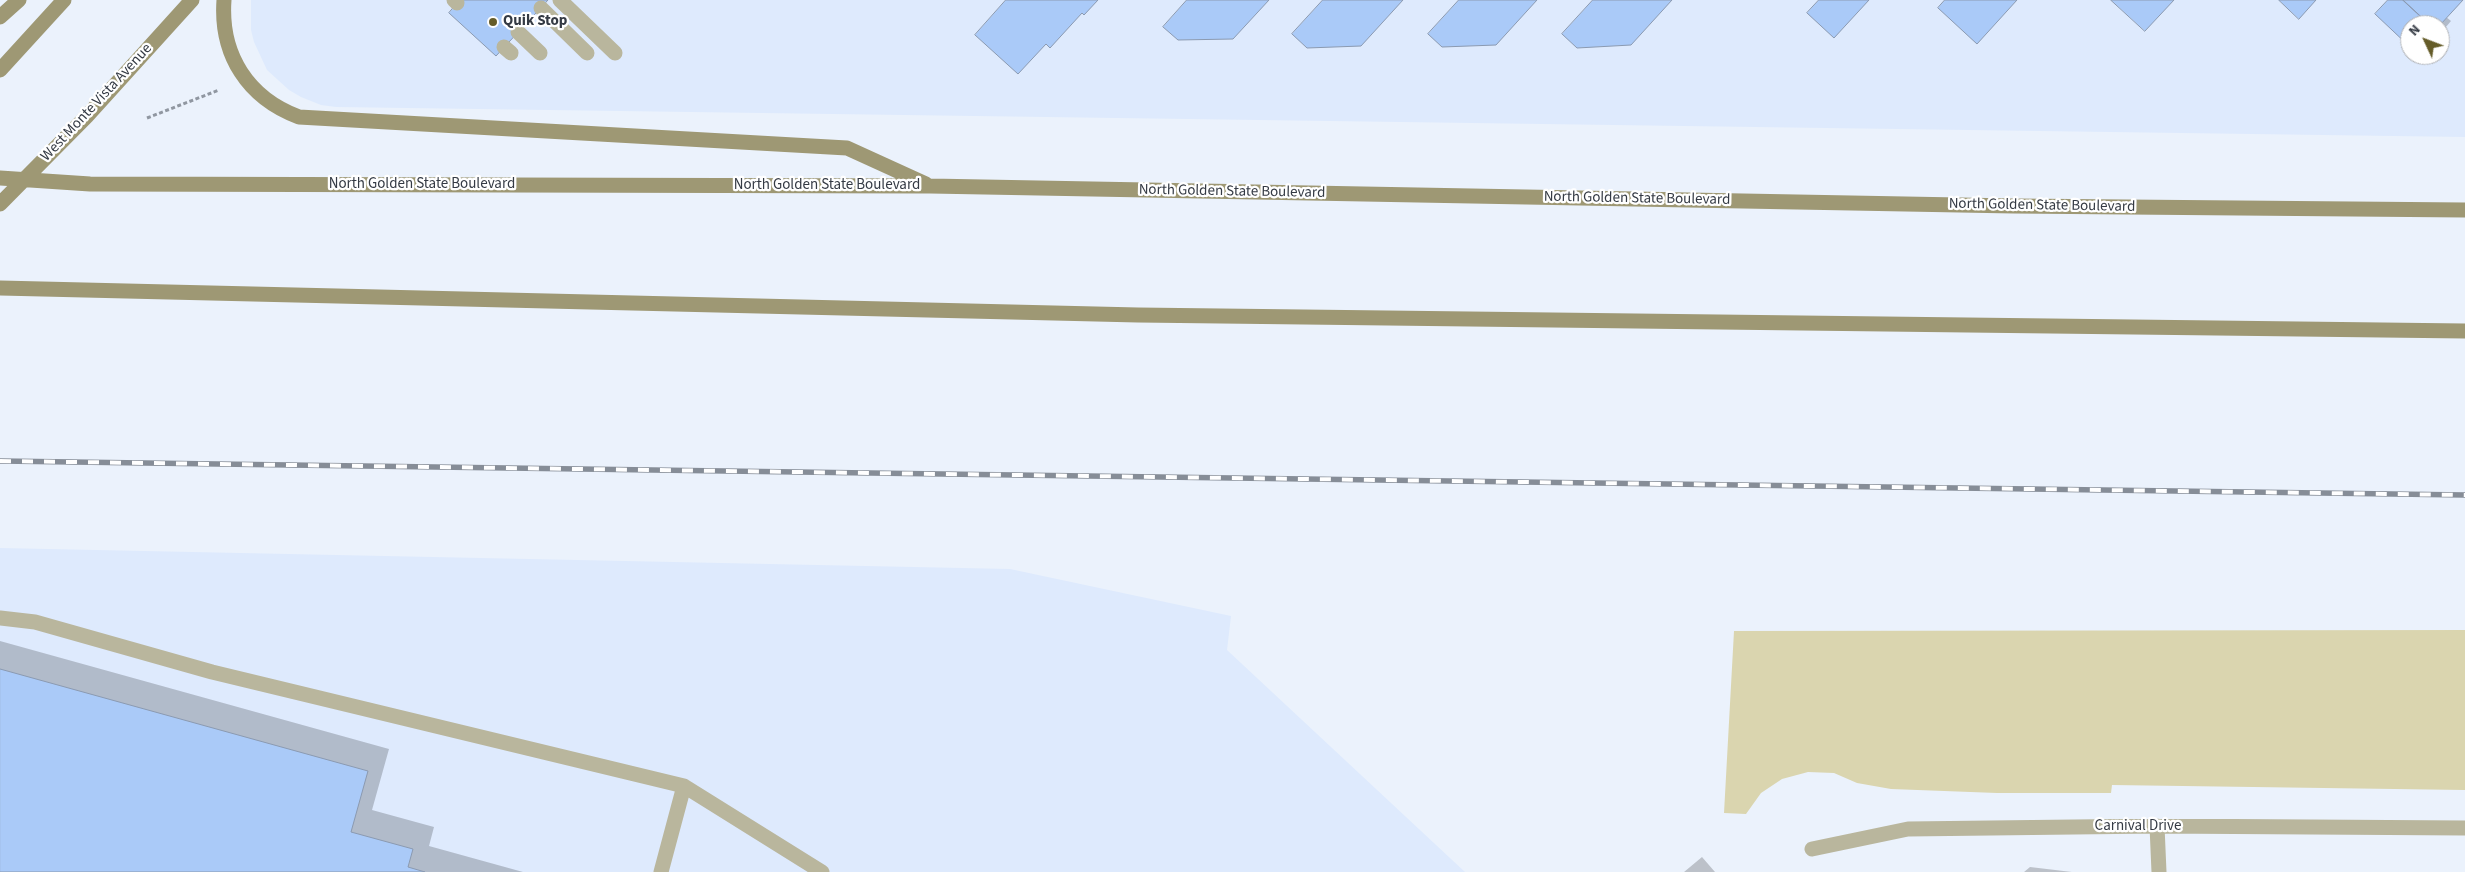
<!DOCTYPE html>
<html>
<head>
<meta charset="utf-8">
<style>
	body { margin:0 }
	#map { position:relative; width:2465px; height:872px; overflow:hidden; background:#ebf2fc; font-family:"Source Sans 3",sans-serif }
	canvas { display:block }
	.north { position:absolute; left:2400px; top:15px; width:50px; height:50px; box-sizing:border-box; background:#fff; border:1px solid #aeb0b4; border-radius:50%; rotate:313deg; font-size:14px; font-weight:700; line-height:20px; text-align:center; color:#343a44 }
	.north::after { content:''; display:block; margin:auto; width:18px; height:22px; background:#655c29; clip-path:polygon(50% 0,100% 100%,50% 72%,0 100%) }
</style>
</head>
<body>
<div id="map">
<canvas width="2465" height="872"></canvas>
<div class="north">N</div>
</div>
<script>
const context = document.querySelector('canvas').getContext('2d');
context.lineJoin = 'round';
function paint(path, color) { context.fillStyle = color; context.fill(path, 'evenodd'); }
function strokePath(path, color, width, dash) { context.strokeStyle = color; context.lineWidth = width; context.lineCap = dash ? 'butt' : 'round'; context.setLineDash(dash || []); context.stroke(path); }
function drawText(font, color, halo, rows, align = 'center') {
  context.font = font + ' "Source Sans 3",sans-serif'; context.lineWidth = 4.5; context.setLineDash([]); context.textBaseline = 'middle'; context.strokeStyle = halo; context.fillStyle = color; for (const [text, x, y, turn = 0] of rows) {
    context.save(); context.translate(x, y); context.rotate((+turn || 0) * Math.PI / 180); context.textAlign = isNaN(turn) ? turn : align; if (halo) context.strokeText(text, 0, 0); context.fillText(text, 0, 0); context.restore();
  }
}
const built = new Path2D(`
	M251 0H2465V137L336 107 321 105 301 97 289 90 267 70 254 42 251 30ZM2410 25H2440V55H2410Z
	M0 548 1010 569 1231 616 1227 650 1465 872H0Z`);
const green = new Path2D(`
	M2465 630V790L2112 785 2111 793H1997L1891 789 1857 783 1834 773 1808 772 1782 779 1761 793 1746 814 1724 813 1734 631Z`);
const shadow = new Path2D(`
	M2389 0H2462L2446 17 2451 21 2440 34V25H2410V46Z
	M0 641 389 749 372 810 434 827 429 846 523 872H0Z
	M1702 857 1715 872H1684Z
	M2030 867 2072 872H2024Z`);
const building = new Path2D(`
	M460 0H548L496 56 449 13Z
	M1006 0H1098L1084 15 1082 13 1050 48 1046 44 1018 74 975 35Z
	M1187 0H1269L1233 39 1178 40 1163 27Z
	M1323 0H1403L1361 46 1307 48 1292 34Z
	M1459 0H1537L1496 45 1442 47 1428 34Z
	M1593 0H1672L1631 45 1577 48 1562 34Z
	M1819 0H1869L1834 38 1807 13Z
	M1945 0H2017L1977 44 1938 8Z
	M2111 0H2174L2145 31Z
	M2279 0H2316L2299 19Z
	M2388 0H2403L2430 25H2410V47L2375 14Z
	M2403 0H2463L2440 25H2430Z
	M0 669 368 771 351 832 413 849 408 867 425 872H0Z`);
const path = new Path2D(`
	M147 118 219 90`);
const lane = new Path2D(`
	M454 0 457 3
	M560 0 615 53
	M541 8 587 53
	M518 32 540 53
	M504 47 511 53
	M0 618 35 622 212 672 684 786 822 872
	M661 872 684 786`);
const street = new Path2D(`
	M2157 826 2159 872
	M1812 849 1908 829 2157 826 2465 828`);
const secondary = new Path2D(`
	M224 0C220 55 248 98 299 117L847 148 926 184
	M0 17 19 0
	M0 70 64 0
	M0 178 90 184 930 186 2014 206 2465 210
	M0 204 87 116 192 0
	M0 288 1138 315 2465 331`);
const rail = new Path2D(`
	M0 461 2465 495`);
const markers = [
	[493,22,5,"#655c29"]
];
const poiNames = [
	["Quik Stop",503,22]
];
const streetNames = [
	["West Monte Vista Avenue",97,103,-47],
	["North Golden State Boulevard",422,185],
	["North Golden State Boulevard",827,186],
	["North Golden State Boulevard",1232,192,1],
	["North Golden State Boulevard",1637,199,1],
	["North Golden State Boulevard",2042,206,1],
	["Carnival Drive",2138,827]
];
paint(built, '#deeafd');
paint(green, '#dad5af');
paint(shadow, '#0003');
paint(building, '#aacaf8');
strokePath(building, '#8b9ab1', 1);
strokePath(path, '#9097a1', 3, [4, 2.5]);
strokePath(lane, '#b9b69d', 15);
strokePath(street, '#b9b69d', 15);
strokePath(secondary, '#9e9874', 15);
strokePath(rail, '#868d97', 5.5);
strokePath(rail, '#fff', 4, [11]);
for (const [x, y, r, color] of markers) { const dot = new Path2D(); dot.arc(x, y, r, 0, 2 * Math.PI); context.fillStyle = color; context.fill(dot); strokePath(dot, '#fff', 2); }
drawText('bold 15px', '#343a44', '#fff', poiNames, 'left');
drawText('15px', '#343a44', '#fff', streetNames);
</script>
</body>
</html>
